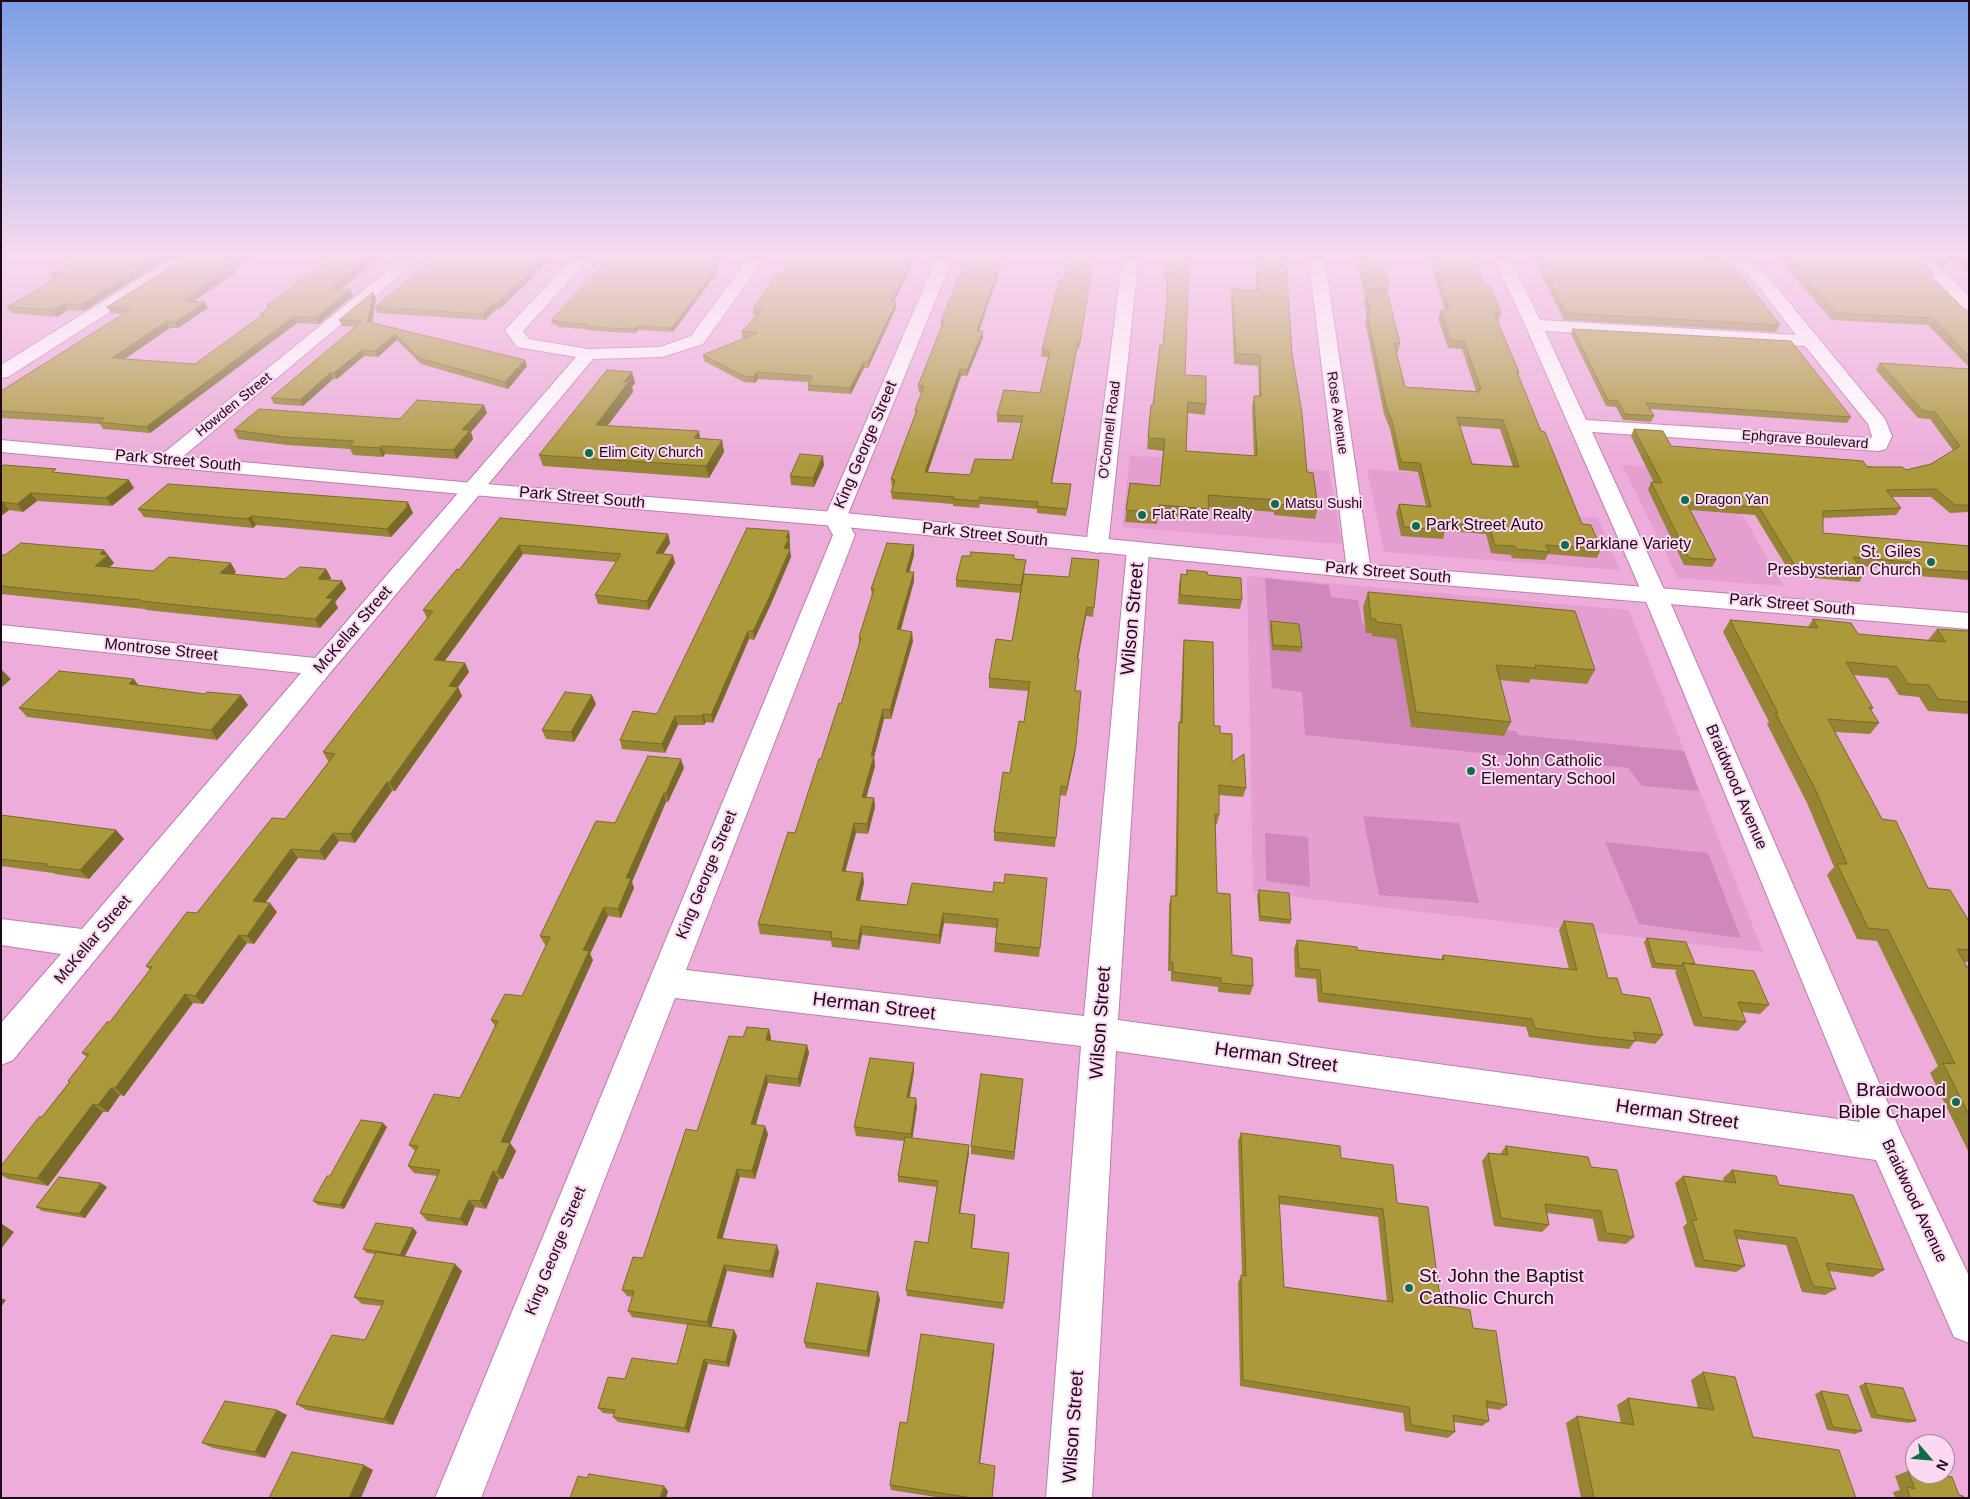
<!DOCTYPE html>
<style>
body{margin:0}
#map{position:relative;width:1970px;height:1499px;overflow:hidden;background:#edacda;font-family:Helvetica,sans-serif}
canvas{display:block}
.frame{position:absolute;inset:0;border:2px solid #1f0819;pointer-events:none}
.north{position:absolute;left:1905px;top:1434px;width:50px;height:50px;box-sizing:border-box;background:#fbd9f0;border:1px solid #a3859a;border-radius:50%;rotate:117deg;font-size:14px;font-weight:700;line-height:20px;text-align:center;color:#1f0819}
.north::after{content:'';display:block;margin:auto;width:18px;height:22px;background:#0b6e44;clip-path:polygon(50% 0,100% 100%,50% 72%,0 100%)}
</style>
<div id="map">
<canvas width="1970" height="1499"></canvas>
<div class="frame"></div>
<div class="north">N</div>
</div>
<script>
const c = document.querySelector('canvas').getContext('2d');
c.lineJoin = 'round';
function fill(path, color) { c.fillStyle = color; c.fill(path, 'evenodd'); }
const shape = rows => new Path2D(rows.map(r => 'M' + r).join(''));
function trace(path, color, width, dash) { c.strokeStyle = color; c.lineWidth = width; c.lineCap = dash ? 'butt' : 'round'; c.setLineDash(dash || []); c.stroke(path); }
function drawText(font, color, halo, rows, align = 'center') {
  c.font = font + ' Helvetica,sans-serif'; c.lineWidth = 4; c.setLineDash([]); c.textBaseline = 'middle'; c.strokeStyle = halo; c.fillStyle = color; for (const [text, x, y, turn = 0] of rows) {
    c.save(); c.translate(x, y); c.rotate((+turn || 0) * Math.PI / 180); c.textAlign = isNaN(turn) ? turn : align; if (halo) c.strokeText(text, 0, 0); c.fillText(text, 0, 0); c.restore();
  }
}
fill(shape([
 [1130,455,1329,471,1342,544,1122,527],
 [1622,465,1705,472,1733,498,1783,586,1678,578],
 [1367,469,1481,478,1489,509,1598,518,1620,570,1384,552],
 [1247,576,1629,610,1763,952,1253,892]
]), '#e49ecf');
fill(shape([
 [1265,578,1329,585,1331,597,1358,600,1362,623,1365,624,1372,636,1396,639,1411,727,1516,731,1518,735,1684,751,1699,791,1642,786,1628,768,1305,735,1302,692,1272,688],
 [1363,816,1459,823,1479,903,1379,895],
 [1265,833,1308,837,1310,887,1266,881],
 [1605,842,1708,853,1741,938,1639,924]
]), '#d088bc');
const street = shape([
 [177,255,196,255,194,258,8,377,1,378,1,365,177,255],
 [407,255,424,255,174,464,167,466,160,464,157,460,160,456,407,255],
 [576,255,593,255,523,331,529,339,588,349,660,347,691,336,751,255,767,255,703,344,662,357,593,359,330,673,13,1060,1,1065,1,1023,61,954,1,945,1,919,82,929,301,673,1,641,1,625,315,658,576,357,517,347,505,330,576,255],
 [938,255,954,255,846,519,855,535,686,970,1084,1016,1127,549,1130,544,1138,542,1146,544,1149,549,1118,1020,1860,1122,1650,611,1525,325,1492,255,1508,255,1540,320,1796,335,1748,273,1712,262,1674,260,1668,258,1666,255,1723,255,1735,258,1760,267,1885,419,1892,436,1886,449,1879,451,1592,432,1674,611,1900,1131,1969,1276,1969,1343,1954,1337,1876,1160,1116,1051,1092,1498,1046,1498,1081,1046,675,998,481,1498,435,1498,833,535,824,519,938,255],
 [1545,331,1805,346,1868,424,1872,436,1871,438,1586,420,1545,331],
 [1123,255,1139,255,1108,546,1105,551,1097,553,1089,551,1086,546,1123,255],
 [1308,255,1324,255,1371,571,1367,576,1359,578,1351,576,1347,571,1308,255],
 [1907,255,1924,255,1969,295,1969,309,1963,308,1907,255]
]);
const secondary = shape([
 [1,440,473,483,835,512,1359,564,1969,613,1969,629,1359,578,835,526,473,495,1,452,1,440]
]);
trace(street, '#bd7fab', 2);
trace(secondary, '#bd7fab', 2);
fill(street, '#fff');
fill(secondary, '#fff');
fill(shape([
 [84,255,84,311,68,310,57,317,11,313,7,307,53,281,49,275],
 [331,255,384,255,339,290,350,290,353,296,319,324,297,323,150,433,103,429,100,424,1,418,1,391,123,314,111,313,107,307,233,269,235,273,193,301,208,308,178,328,170,328,124,359,195,364,261,316,260,314,268,308,267,305,332,257],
 [439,255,548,255,550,260,500,309,497,309,485,320,377,313,375,307],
 [724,255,715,266,719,270,673,332,638,330,635,333,611,332,586,330,585,329,558,327,557,325,552,324,551,320,614,260],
 [1005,255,979,331,983,338,967,376,961,376,928,472,970,475,1012,460,1021,423,997,422,997,415,1040,393,1049,357,1041,357,1042,350,1063,281,1091,255,1089,268,1092,268,1091,274,1079,349,1077,349,1052,483,1070,492,1066,516,1037,513,1037,509,980,504,979,508,953,506,953,504,892,499,891,492,893,487,892,487,891,479,915,414,915,410,922,393,919,392,918,386,941,327,941,321],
 [1166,255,1185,375,1206,404,1205,415,1188,413,1186,451,1254,456,1252,407,1254,396,1259,396,1258,366,1234,364,1231,299,1232,289,1256,291,1256,257,1252,257,1252,255,1284,255,1292,354,1307,472,1318,507,1315,519,1274,515,1274,512,1209,507,1207,520,1158,516,1157,524,1125,522,1130,483,1160,486,1163,451,1147,449,1151,405,1153,405,1163,345,1166,311,1167,281,1163,280],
 [1356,255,1380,255,1389,289,1387,295,1400,344,1398,352,1396,351,1405,387,1476,391,1462,349,1448,348,1438,318,1441,310,1445,310,1428,255,1472,255,1485,285,1501,313,1498,321,1497,321,1519,372,1518,376,1541,431,1582,524,1601,549,1597,558,1548,554,1545,560,1512,558,1511,555,1491,553,1486,534,1445,531,1443,539,1401,536,1396,513,1399,504,1426,506,1418,472,1399,470,1390,429,1384,414,1365,321,1367,315,1364,302,1366,295,1364,295],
 [1459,426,1500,429,1513,467,1472,464],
 [1531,255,1674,255,1780,325,1776,332,1564,320],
 [1775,255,1915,255,1932,277,1969,314,1969,367,1928,325,1832,320],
 [1926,255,1969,255,1969,274,1951,258,1941,268],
 [376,298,372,323,527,366,508,389,421,364,397,340,378,357,364,356,337,379,333,379,303,406,274,404,271,398,356,327,342,326,339,320],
 [894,302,896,308,868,368,864,368,851,394,808,391,808,385,809,382,758,379,755,383,744,382,704,361,703,355,745,338,742,337,742,331,757,315,753,315,753,309],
 [1573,329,1851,417,1847,423,1650,409,1654,416,1651,422,1623,420,1616,407,1606,406,1571,334],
 [1880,363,1969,369,1969,512,1950,513,1931,497,1892,497,1901,508,1896,515,1823,518,1823,533,1969,546,1969,580,1918,576,1914,571,1859,566,1864,574,1859,582,1792,576,1755,515,1690,510,1716,560,1712,567,1684,565,1648,490,1651,482,1654,483,1631,436,1634,429,1671,446,1906,470,1931,464,1953,450,1930,419,1918,418,1876,370],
 [632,372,635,383,632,387,633,392,607,426,700,438,722,440,724,452,709,478,543,466,539,455],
 [487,413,471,432,473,439,457,459,385,454,383,457,353,455,350,449,288,445,238,439,234,430],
 [824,465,814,487,791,485,790,476],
 [1,467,58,473,134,488,112,506,37,501,23,512,9,510,1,516],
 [138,509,413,513,391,537,256,525,253,528,144,517],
 [500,518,668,534,670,543,663,554,675,563,649,610,598,604,595,595,616,562,523,554,444,661,465,663,469,672,458,687,462,696,395,791,392,791,355,843,339,841,325,860,298,858,265,903,277,912,254,944,247,943,203,1004,193,1003,124,1096,120,1095,108,1112,103,1112,48,1186,8,1179,1,1175,1,1166,42,1117,69,1082,68,1081,87,1057,82,1053,110,1022,150,970,146,966,285,819,329,761,328,761,323,752,427,618,423,610,459,570],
 [789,531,790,539,789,541,790,547,789,549,791,557,770,606,754,640,749,639,713,723,706,722,704,725,678,725,665,753,622,749,620,740,657,714],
 [914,545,914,555,909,572,914,572,914,581,901,630,913,641,891,719,884,719,874,757,875,766,866,797,874,798,875,807,868,834,856,833,845,871,864,883,860,900,907,905,993,892,1004,883,1047,878,1039,957,994,952,995,943,997,928,944,923,940,944,862,935,859,950,832,947,831,941,760,934,758,924,795,833,841,704,859,644,859,637,872,596,871,589],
 [104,550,114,563,110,567,153,571,236,572,233,575,285,579,326,569,331,578,329,580,342,581,346,589,335,602,338,608,320,628,146,610,145,609,1,594,1,555],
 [1014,555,1014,559,1026,560,1024,574,1069,577,1099,560,1093,617,1086,616,1078,659,1075,691,1075,754,1066,796,1060,795,1055,847,994,841,994,832,1024,722,1028,691,989,688,989,678,1012,641,1020,593,956,587,956,580,970,556],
 [1187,570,1208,575,1242,600,1240,609,1178,604,1179,584,1181,574,1186,575],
 [1368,592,1595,670,1587,684,1531,679,1529,683,1500,680,1511,722,1504,736,1411,727,1396,639,1372,636,1371,633,1366,633,1363,607],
 [1813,619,1858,634,1928,640,1937,629,1969,631,1969,714,1928,711,1919,697,1899,695,1888,678,1853,675,1873,708,1871,710,1879,723,1870,734,1835,732,1882,819,1928,888,1969,921,1969,962,1964,962,1969,970,1969,1153,1930,1073,1938,1066,1877,941,1857,939,1827,875,1834,867,1807,803,1767,724,1769,722,1723,632,1730,620,1808,627],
 [1271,621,1302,647,1301,652,1272,650,1270,626],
 [1184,640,1214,726,1220,733,1232,762,1246,788,1243,797,1219,795,1219,815,1217,824,1215,824,1217,893,1232,955,1253,986,1250,995,1218,992,1218,987,1171,981,1171,971,1168,971,1169,905,1171,896,1175,896,1178,732,1179,722,1180,723,1183,649],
 [139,686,205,694,241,695,248,705,217,740,27,717,19,708],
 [596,704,574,742,546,739,542,730],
 [684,768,668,802,666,802,632,882,634,888,621,918,608,916,590,954,593,960,510,1143,516,1151,503,1179,499,1179,486,1209,475,1207,467,1226,427,1221,420,1213,437,1176,414,1173,408,1166,415,1151,409,1145,460,1098,495,1026,491,1020,522,996,547,945,545,945,540,936,615,823],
 [1,815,116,830,124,839,89,879,55,874,53,873,1,866],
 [1259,890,1291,920,1290,924,1259,921,1257,895],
 [1564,921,1608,978,1622,994,1663,1035,1655,1044,1635,1041,1629,1049,1591,1045,1529,1037,1526,1027,1318,1002,1316,979,1295,977,1294,949,1297,940,1357,950,1441,959,1443,955,1569,969,1559,930],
 [1647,938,1695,964,1769,1005,1760,1014,1742,1012,1746,1022,1738,1031,1694,1026,1675,972,1677,970,1652,968,1644,942],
 [769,1029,771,1038,771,1041,807,1045,809,1053,800,1087,768,1083,756,1125,768,1134,755,1179,740,1177,722,1238,779,1252,773,1278,727,1271,711,1327,734,1330,737,1336,729,1367,708,1364,689,1433,618,1422,613,1417,614,1414,603,1413,598,1408,625,1379,677,1364,688,1325,632,1317,628,1311,633,1297,627,1296,622,1290,643,1258,697,1131,743,1037],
 [914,1071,910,1097,917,1106,912,1138,969,1152,960,1214,975,1215,975,1221,972,1248,1009,1259,1003,1309,907,1296,906,1290,928,1243,937,1187,898,1182,898,1176,904,1141,856,1136,854,1127],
 [1022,1088,1014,1160,971,1154,971,1146],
 [387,1127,344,1209,318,1205,313,1201,330,1176],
 [1241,1133,1341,1158,1397,1203,1441,1305,1473,1328,1507,1405,1500,1410,1487,1408,1489,1421,1482,1426,1454,1422,1455,1432,1448,1438,1405,1431,1403,1413,1240,1386,1238,1282,1242,1275,1238,1141],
 [1279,1204,1378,1217,1387,1301,1284,1287],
 [1506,1146,1591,1167,1634,1237,1626,1244,1598,1241,1593,1219,1547,1213,1549,1225,1542,1232,1494,1226,1482,1161,1488,1153,1500,1154],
 [1732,1170,1779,1185,1884,1270,1873,1277,1829,1271,1836,1289,1825,1295,1802,1292,1786,1245,1737,1239,1745,1266,1736,1272,1695,1267,1683,1227,1687,1223,1675,1183,1683,1176,1724,1181,1723,1178],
 [107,1187,85,1218,42,1211,36,1207],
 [417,1232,405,1256,462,1271,393,1425,306,1410,296,1404,365,1340,382,1306,362,1304,354,1297,375,1254,367,1253,363,1249],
 [880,1299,869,1357,806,1348,804,1342],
 [994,1344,994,1351,980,1464,995,1471,992,1498,942,1498,891,1490,890,1485,907,1423],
 [1703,1372,1753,1437,1856,1498,1581,1498,1566,1423,1577,1416,1621,1423,1617,1405,1628,1398,1698,1408,1691,1380],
 [1865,1383,1916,1421,1909,1423,1871,1418,1859,1386],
 [1821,1391,1862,1431,1855,1434,1827,1430,1815,1394],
 [277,1410,287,1415,265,1458,213,1448,202,1443],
 [1908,1471,1959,1495,1964,1498,1895,1498,1893,1492,1900,1490,1895,1476]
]), '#948433');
fill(shape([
 [161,255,174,255,84,311,80,305],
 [243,255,255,255,233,269,235,273,185,307,182,301,225,267],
 [374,255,384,255,332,296,329,289],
 [541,255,548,255,550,260,500,309,498,303],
 [720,255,724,255,713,270,712,266],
 [914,255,917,255,891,308,891,302],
 [1003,255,1005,255,977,337,977,331],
 [1952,255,1953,255,1951,258,1941,268,1945,262],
 [718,266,719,270,673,332,672,328],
 [350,290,353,296,319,324,316,318],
 [373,292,376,298,371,328,368,322],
 [205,302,208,308,178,328,175,322],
 [495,302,497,309,485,320,483,314],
 [896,302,896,308,868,368,868,362],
 [64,304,68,310,57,317,53,310],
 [294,316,297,323,150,433,146,427],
 [167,321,170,328,116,365,112,358],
 [637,326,638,330,635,333,634,329],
 [983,331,983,338,967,376,967,370],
 [395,334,397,340,378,357,375,351],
 [1078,342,1077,349,1050,490,1051,483],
 [362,350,364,356,337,379,334,373],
 [525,360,527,366,508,389,505,382],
 [864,362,864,368,851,394,850,388],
 [960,369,961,376,925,479,925,472],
 [632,372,635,383,632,387,633,392,599,437,596,425,623,383],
 [757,372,758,379,755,383,754,377],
 [330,373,333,379,303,406,300,400],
 [484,405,487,413,471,432,473,439,457,459,453,450,462,430],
 [699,431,701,443,694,438],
 [722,440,724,452,709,478,706,466],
 [381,446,385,454,383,457,379,448],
 [823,456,824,465,814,487,813,478],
 [129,480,134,488,112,506,106,498],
 [31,493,37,501,23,512,17,504],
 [3,502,9,510,1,516,1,504],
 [408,502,413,513,391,537,387,529],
 [251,516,256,525,253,528,248,519],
 [789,531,790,547,786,556,784,548,786,538],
 [668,534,670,543,658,562,656,553],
 [519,545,523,554,439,669,434,660],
 [914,545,914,555,907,581,906,572],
 [790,549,791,557,770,606,754,640,753,631],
 [104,550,114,563,101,574,95,566,100,554],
 [673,555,675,563,649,610,647,601],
 [231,563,236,572,226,582,220,573],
 [326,569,331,578,322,587,318,579],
 [914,572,914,581,898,639,897,629],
 [342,581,346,589,335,602,338,608,320,628,315,619,326,598],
 [1087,607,1086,616,1076,668,1077,659],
 [748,631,749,639,713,723,711,715],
 [912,632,913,641,891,719,890,710],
 [465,663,469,672,458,687,462,696,395,791,389,783,449,686],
 [2,670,11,679,1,688,1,671],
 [134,679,141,689,129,684],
 [1081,691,1075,754,1066,796,1067,787],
 [241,695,248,705,217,740,211,730],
 [592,695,596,704,574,742,571,732],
 [883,709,884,719,874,757,875,766,864,806,862,797,871,756],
 [703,714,706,722,704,725,702,716],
 [675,716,678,725,665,753,662,744],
 [681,759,684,768,668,802,666,793],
 [387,782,392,791,355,843,350,834],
 [664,793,666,802,632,882,634,888,621,918,618,909,626,878],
 [874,798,875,807,868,834,867,824],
 [854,823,856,833,843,880,842,871],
 [116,830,124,839,89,879,80,870],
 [333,833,339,841,325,860,319,851],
 [291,849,298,858,260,910,253,901],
 [863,873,864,883,858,909,856,900],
 [270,903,277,912,254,944,247,936],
 [604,907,608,916,590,954,593,960,510,1143,516,1151,503,1179,497,1172,501,1142,583,950],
 [943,913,944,923,940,944,939,935],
 [861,926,862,935,859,950,858,941],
 [239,935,247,943,203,1004,195,996],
 [185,994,193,1003,124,1096,115,1088],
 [769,1029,771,1038,769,1049,766,1040],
 [807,1045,809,1053,800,1087,798,1079],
 [914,1063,914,1071,908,1105,907,1097],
 [766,1075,768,1083,753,1132,751,1124],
 [1023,1079,1014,1160,1014,1152],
 [111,1088,120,1095,108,1112,98,1105],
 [916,1098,917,1106,912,1142,911,1134],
 [93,1104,103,1112,48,1186,37,1178],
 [383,1123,387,1127,344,1209,340,1205],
 [765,1126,768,1134,755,1179,752,1171],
 [969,1145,969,1152,959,1219,959,1213],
 [737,1169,740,1177,721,1244,717,1238],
 [493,1171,499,1179,486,1209,480,1201],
 [101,1183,107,1187,85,1218,79,1214],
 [469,1200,475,1207,467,1226,460,1219],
 [975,1215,975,1221,971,1254,971,1248],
 [2,1224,14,1232,1,1249,1,1226],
 [413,1228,417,1232,404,1258,400,1255],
 [777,1245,779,1252,773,1278,770,1271],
 [455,1264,462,1271,393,1425,384,1419],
 [724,1265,727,1271,711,1329,707,1322],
 [878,1292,880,1299,869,1357,867,1351],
 [1,1298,6,1300,1,1307],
 [734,1330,737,1336,729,1367,726,1362],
 [994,1344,994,1351,979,1469,979,1463],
 [704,1359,708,1364,689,1433,685,1428],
 [277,1410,287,1415,265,1458,255,1452],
 [364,1465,373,1470,361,1498,349,1498],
 [664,1486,668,1491,666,1498,660,1498]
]), '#786b29');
const building = shape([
 [84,255,161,255,80,305,64,304,53,310,7,307,63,275,49,275,84,255],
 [190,255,243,255,225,267,232,267,182,301,205,302,175,322,167,321,112,358,195,364,264,314,260,314,271,306,267,305,335,255,374,255,329,289,350,290,316,318,294,316,146,427,99,422,104,418,1,411,1,391,131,309,107,307,190,255],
 [439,255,547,255,498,303,495,302,483,314,375,307,439,255],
 [618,255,720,255,712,266,718,266,672,328,637,326,634,329,610,328,585,326,586,324,557,322,558,321,551,320,608,260,614,260,618,255],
 [795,255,914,255,891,302,896,302,868,362,864,362,850,388,808,385,812,376,757,372,754,377,743,376,703,355,757,333,742,331,762,310,753,309,777,273,783,273,795,255],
 [968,255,1003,255,977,331,983,331,967,370,960,369,925,472,970,475,975,459,1012,460,1023,416,997,415,1004,390,1040,393,1050,351,1042,350,1059,280,1063,281,1070,255,1090,255,1088,267,1092,268,1080,342,1078,342,1051,483,1071,484,1067,509,1037,506,1038,502,980,497,979,501,953,499,954,497,891,492,895,480,891,479,917,410,915,410,924,386,918,386,944,321,941,321,968,255],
 [1166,255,1189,255,1185,375,1206,376,1206,404,1188,402,1186,451,1257,456,1254,396,1261,396,1260,355,1236,354,1232,289,1259,291,1257,255,1284,255,1287,274,1292,354,1302,413,1307,472,1313,473,1318,507,1276,504,1276,500,1208,495,1209,509,1159,505,1159,513,1126,510,1130,483,1160,486,1165,439,1148,438,1151,405,1153,405,1160,345,1163,345,1167,301,1168,271,1165,270,1166,255],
 [1360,255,1381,255,1389,289,1366,288,1360,255],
 [1432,255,1472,255,1485,285,1489,285,1501,313,1494,313,1519,372,1517,372,1541,431,1545,432,1582,524,1591,525,1601,549,1546,545,1549,552,1516,549,1515,546,1495,545,1489,526,1444,523,1446,530,1404,527,1399,504,1431,507,1420,463,1401,462,1392,421,1386,406,1367,313,1370,313,1366,294,1388,295,1400,344,1394,343,1405,387,1479,392,1479,389,1481,389,1464,341,1450,340,1441,310,1449,310,1432,255],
 [1457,417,1503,420,1519,467,1472,464,1457,417],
 [1536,255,1674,255,1715,258,1730,262,1780,325,1566,313,1536,255],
 [1784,255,1915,255,1934,273,1931,276,1969,314,1969,356,1932,318,1836,313,1784,255],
 [1937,255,1952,255,1945,262,1937,255],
 [1959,255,1969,255,1969,264,1959,255],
 [373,292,368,322,365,321,525,360,505,382,419,358,395,334,375,351,362,350,334,373,330,373,300,400,271,398,362,321,339,320,373,292],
 [1573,329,1791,341,1851,417,1646,403,1654,416,1625,414,1618,401,1608,400,1573,329],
 [1880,363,1969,369,1969,505,1955,505,1936,489,1886,490,1901,508,1823,511,1823,533,1969,546,1969,572,1923,569,1919,563,1853,557,1864,574,1797,569,1759,507,1686,502,1716,560,1689,558,1651,482,1662,483,1634,429,1663,431,1671,446,1863,461,1867,467,1902,467,1906,470,1931,464,1960,446,1935,412,1923,411,1880,363],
 [607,370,632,372,623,383,630,380,596,425,699,431,694,438,722,440,706,466,539,455,607,370],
 [417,400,484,405,462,430,470,430,453,450,381,446,379,448,349,446,354,441,283,437,234,430,259,409,400,419,417,400],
 [800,454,823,456,813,478,790,476,800,454],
 [4,465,56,469,52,472,129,480,106,498,31,493,17,504,3,502,1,504,1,467,4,465],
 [168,484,408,502,406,505,409,505,387,529,251,516,248,519,138,509,168,484],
 [500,518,668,534,656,553,673,555,647,601,595,595,621,554,519,545,434,660,465,663,449,686,458,687,389,783,387,782,350,834,333,833,319,851,291,849,253,901,270,903,247,936,239,935,195,996,185,994,115,1088,111,1088,98,1105,93,1104,37,1178,1,1173,1,1166,39,1117,42,1117,70,1082,68,1081,89,1054,82,1053,107,1022,110,1022,152,967,146,966,187,912,197,913,272,818,285,819,335,754,323,752,433,611,423,610,457,569,459,570,500,518],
 [747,528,789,531,786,538,789,538,784,548,790,549,769,598,753,631,748,631,711,715,703,714,702,716,675,716,662,744,620,740,633,711,657,714,747,528],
 [21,543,104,550,100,554,108,555,95,566,153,571,169,557,231,563,220,573,285,579,300,567,326,569,318,579,342,581,326,598,333,599,315,619,140,601,141,600,1,586,1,555,5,555,21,543],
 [887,543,914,545,906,572,914,572,897,629,912,632,890,710,883,709,871,756,874,756,862,797,874,798,867,824,854,823,842,871,863,873,856,900,907,905,912,883,993,892,994,882,1004,883,1005,874,1047,878,1040,948,995,943,998,919,943,913,939,935,861,926,858,941,831,938,832,932,758,924,788,832,795,833,819,759,821,759,839,703,841,704,861,638,859,637,874,589,871,589,887,543],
 [971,552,1014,555,1014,559,1026,560,1021,585,956,580,962,556,970,556,971,552],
 [1072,558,1099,560,1094,608,1087,607,1077,659,1079,659,1075,691,1081,691,1076,745,1067,787,1061,786,1056,838,994,832,1003,772,1010,773,1019,721,1024,722,1030,682,989,678,996,639,1012,641,1024,574,1069,577,1072,558],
 [1187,570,1207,572,1208,575,1241,578,1242,600,1180,595,1181,574,1187,575,1187,570],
 [1368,592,1575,611,1595,670,1535,665,1536,668,1496,665,1511,722,1416,712,1401,625,1376,622,1376,619,1371,619,1368,592],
 [1813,619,1851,623,1858,634,1946,642,1937,629,1969,631,1969,702,1938,699,1929,685,1908,684,1897,667,1846,662,1873,708,1869,707,1879,723,1828,719,1882,819,1896,821,1928,888,1950,890,1969,921,1969,950,1957,949,1969,970,1969,1115,1943,1063,1955,1064,1888,930,1868,928,1837,864,1847,864,1816,791,1775,712,1778,713,1730,620,1818,628,1813,619],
 [1271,621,1299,624,1302,647,1273,645,1271,621],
 [1184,640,1213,642,1214,726,1220,726,1220,733,1232,734,1232,762,1244,754,1246,788,1219,785,1219,815,1215,814,1217,893,1230,894,1232,955,1252,958,1253,986,1221,983,1221,978,1173,972,1173,962,1170,962,1171,896,1177,896,1179,722,1182,723,1184,640],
 [59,671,134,679,129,684,205,694,207,692,241,695,211,730,19,708,59,671],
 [565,692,592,695,571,732,542,730,565,692],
 [648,756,681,759,666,793,664,793,626,878,631,878,618,909,604,907,583,950,589,951,501,1142,510,1143,497,1172,493,1171,480,1201,469,1200,460,1219,420,1213,440,1170,408,1166,418,1146,409,1145,434,1094,460,1098,498,1021,491,1020,505,994,522,996,550,937,540,936,596,821,615,823,648,756],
 [1,815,116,830,80,870,46,866,47,864,1,859,1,815],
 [1259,890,1289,893,1291,920,1260,916,1259,890],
 [1564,921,1593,924,1608,978,1617,978,1622,994,1650,998,1663,1035,1633,1032,1636,1041,1597,1037,1535,1028,1532,1019,1322,993,1320,970,1299,968,1297,940,1357,947,1357,950,1444,960,1443,955,1577,970,1564,921],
 [1647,938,1686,942,1695,964,1683,963,1681,966,1655,963,1647,938],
 [1683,963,1754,971,1769,1005,1738,1002,1746,1022,1702,1017,1683,963],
 [747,1027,769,1029,766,1040,807,1045,798,1079,766,1075,751,1124,765,1126,752,1171,737,1169,717,1238,777,1245,770,1271,724,1265,707,1322,628,1311,634,1291,622,1290,633,1257,643,1258,686,1129,697,1131,729,1036,743,1037,747,1027],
 [870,1058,914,1063,907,1097,916,1098,911,1134,854,1127,870,1058],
 [981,1074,1023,1079,1014,1152,971,1146,981,1074],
 [361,1120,383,1123,340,1205,313,1201,327,1176,330,1176,361,1120],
 [1241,1133,1340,1146,1341,1158,1393,1165,1397,1203,1428,1207,1441,1305,1470,1310,1473,1328,1496,1331,1507,1405,1486,1401,1489,1421,1453,1415,1455,1432,1411,1425,1409,1407,1243,1380,1241,1275,1246,1276,1241,1133],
 [1279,1196,1383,1209,1393,1302,1284,1287,1279,1196],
 [905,1137,969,1145,959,1213,975,1215,971,1248,1009,1253,1004,1303,906,1290,915,1241,928,1243,938,1181,898,1176,905,1137],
 [1506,1146,1588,1157,1591,1167,1617,1170,1634,1237,1606,1233,1601,1211,1545,1204,1549,1225,1501,1218,1488,1153,1508,1155,1506,1146],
 [1732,1170,1776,1176,1779,1185,1853,1195,1884,1270,1826,1263,1836,1289,1813,1286,1796,1238,1734,1230,1745,1266,1704,1260,1692,1220,1697,1220,1683,1176,1736,1183,1732,1170],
 [59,1177,101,1183,79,1214,36,1207,59,1177],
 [376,1223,413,1228,400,1255,363,1249,376,1223],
 [376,1252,455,1264,384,1419,296,1404,332,1335,365,1340,384,1301,354,1297,376,1252],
 [817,1283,878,1292,867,1351,804,1342,817,1283],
 [688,1324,734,1330,726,1362,704,1359,685,1428,613,1417,615,1410,598,1408,608,1377,625,1379,632,1358,677,1364,688,1324],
 [921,1334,994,1344,979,1463,995,1466,992,1498,972,1498,890,1485,900,1422,907,1423,921,1334],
 [1703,1372,1735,1377,1753,1437,1839,1450,1856,1498,1594,1498,1577,1416,1634,1425,1628,1398,1714,1410,1703,1372],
 [1865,1383,1903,1388,1916,1421,1877,1415,1865,1383],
 [1821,1391,1848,1395,1862,1431,1833,1427,1821,1391],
 [225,1401,277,1410,255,1452,202,1443,225,1401],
 [292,1452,364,1465,349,1498,269,1498,292,1452],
 [1908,1471,1915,1472,1915,1474,1931,1474,1952,1477,1959,1495,1963,1496,1964,1498,1910,1498,1907,1487,1915,1489,1908,1471],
 [589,1474,664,1486,660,1498,570,1498,578,1476,587,1478,589,1474]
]);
fill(building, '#ac993b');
trace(building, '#786b29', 1);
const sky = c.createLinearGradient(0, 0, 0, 465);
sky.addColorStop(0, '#7b9fe5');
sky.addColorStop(0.55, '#f7daee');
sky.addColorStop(1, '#f7daee00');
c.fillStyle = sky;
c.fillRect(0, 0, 1970, 465);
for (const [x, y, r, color] of [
 [589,453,5,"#0b6e44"],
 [1685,500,5,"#0b6e44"],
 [1275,504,5,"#0b6e44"],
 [1142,515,5,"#0b6e44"],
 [1416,526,5,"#0b6e44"],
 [1565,545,5,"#0b6e44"],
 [1931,562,5,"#0b6e44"],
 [1471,771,5,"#0b6e44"],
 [1956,1102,5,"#0b6e44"],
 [1409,1288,5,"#0b6e44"]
]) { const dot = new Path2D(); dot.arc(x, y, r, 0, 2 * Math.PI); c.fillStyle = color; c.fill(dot); trace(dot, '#fbd9f0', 2); }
drawText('14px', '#1f0819', '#fbd9f0', [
 ["Howden Street",234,405,-39],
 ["Rose Avenue",1337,413,82],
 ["O'Connell Road",1110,430,-83],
 ["Ephgrave Boulevard",1805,440,4]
]);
drawText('14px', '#1f0819', '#fbd9f0', [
 ["Elim City Church",599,453],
 ["Dragon Yan",1695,500],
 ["Matsu Sushi",1285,504],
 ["Flat Rate Realty",1152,515]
], 'left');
drawText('16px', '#1f0819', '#fbd9f0', [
 ["King George Street",866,445,-67],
 ["Park Street South",178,461,5],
 ["Park Street South",582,498,5],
 ["Park Street South",985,535,6],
 ["Park Street South",1388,573,5],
 ["Park Street South",1792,605,5],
 ["McKellar Street",353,630,-49],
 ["Montrose Street",161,650,6],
 ["Braidwood Avenue",1736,787,67],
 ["King George Street",707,875,-68],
 ["McKellar Street",93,940,-50],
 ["Braidwood Avenue",1914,1201,65],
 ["King George Street",556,1251,-68]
]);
drawText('16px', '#1f0819', '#fbd9f0', [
 ["Park Street Auto",1426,526],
 ["Parklane Variety",1575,545],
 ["St. Giles",1921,553,"right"],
 ["Presbysterian Church",1921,571,"right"],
 ["St. John Catholic",1481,762],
 ["Elementary School",1481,780]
], 'left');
drawText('19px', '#1f0819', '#fbd9f0', [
 ["Wilson Street",1133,619,-85],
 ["Herman Street",874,1007,7],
 ["Wilson Street",1101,1023,-86],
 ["Herman Street",1276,1058,8],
 ["Herman Street",1677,1115,8],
 ["Wilson Street",1074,1427,-86]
]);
drawText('19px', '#1f0819', '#fbd9f0', [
 ["Braidwood",1946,1091],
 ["Bible Chapel",1946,1113],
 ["St. John the Baptist",1419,1277,"left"],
 ["Catholic Church",1419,1299,"left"]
], 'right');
</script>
